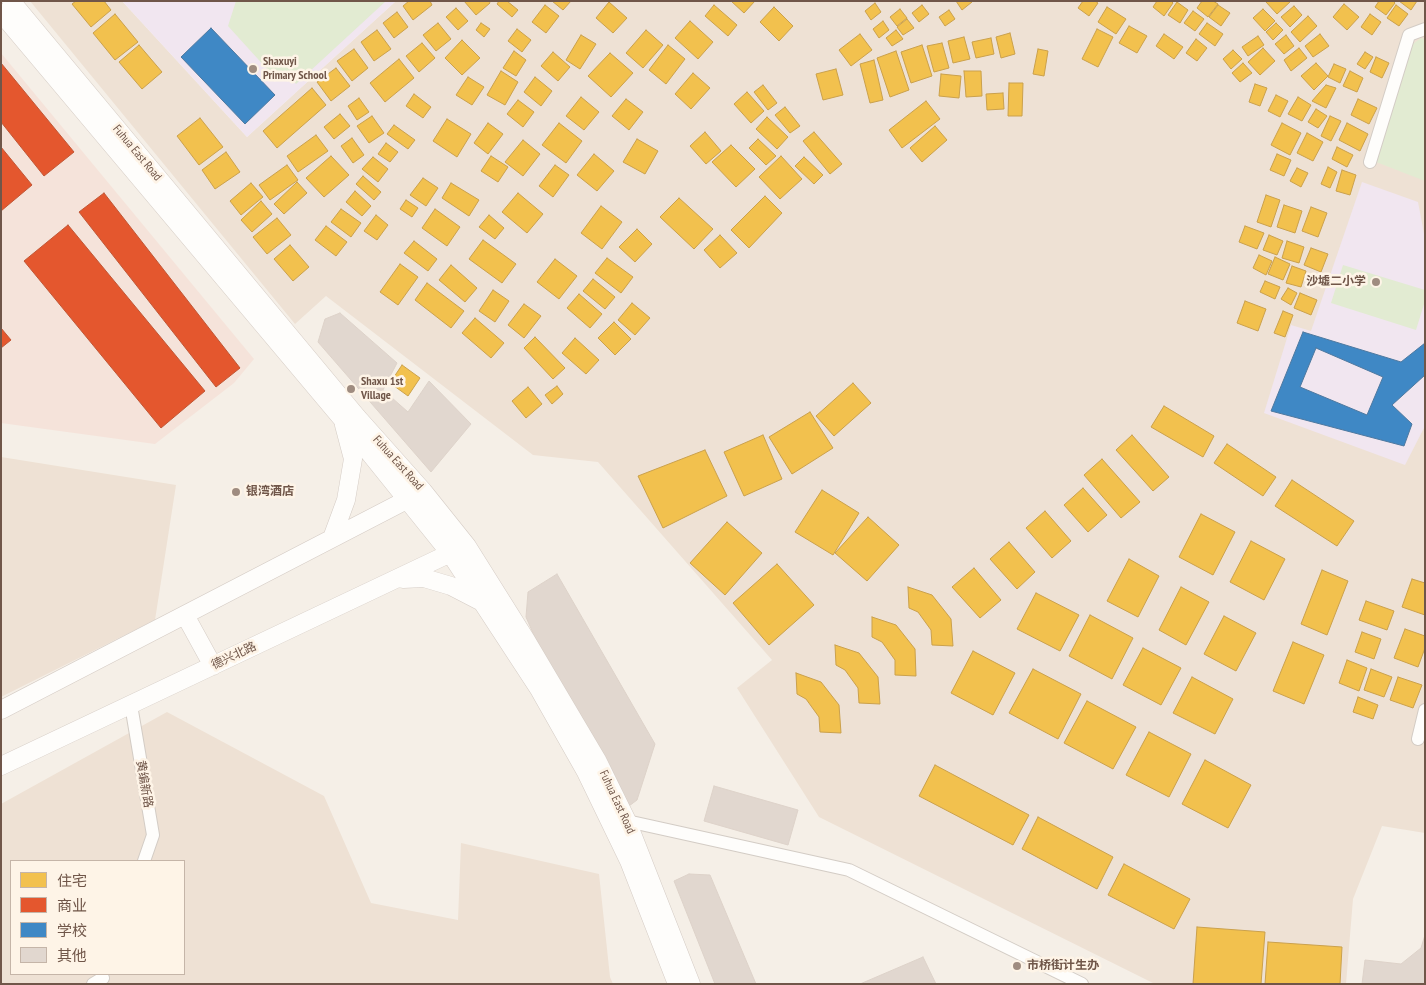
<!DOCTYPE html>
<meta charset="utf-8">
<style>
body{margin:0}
#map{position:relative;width:1426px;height:985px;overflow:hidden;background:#f5efe7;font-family:"PT Sans Narrow","Noto Sans SC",sans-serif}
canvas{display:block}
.frame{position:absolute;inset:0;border:2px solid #705649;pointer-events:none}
.legend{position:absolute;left:10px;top:860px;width:175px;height:115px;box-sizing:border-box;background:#fef4e7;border:1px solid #c5b5a8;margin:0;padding:6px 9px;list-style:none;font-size:15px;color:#705649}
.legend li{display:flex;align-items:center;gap:10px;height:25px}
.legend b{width:25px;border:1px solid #c5b5a8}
</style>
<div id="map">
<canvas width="1426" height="985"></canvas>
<div class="frame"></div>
<ul class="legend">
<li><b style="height:14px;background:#f2c14e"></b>住宅</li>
<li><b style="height:14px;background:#e4572e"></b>商业</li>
<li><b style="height:14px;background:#3f88c5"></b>学校</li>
<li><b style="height:14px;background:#e1d7cf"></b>其他</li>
</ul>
</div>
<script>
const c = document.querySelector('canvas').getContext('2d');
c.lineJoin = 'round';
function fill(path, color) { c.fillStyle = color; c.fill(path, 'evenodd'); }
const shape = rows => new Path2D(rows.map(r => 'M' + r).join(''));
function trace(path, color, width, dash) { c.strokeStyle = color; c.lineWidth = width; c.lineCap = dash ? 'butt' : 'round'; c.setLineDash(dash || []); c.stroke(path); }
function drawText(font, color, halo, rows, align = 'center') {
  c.font = font + ' "PT Sans Narrow","Noto Sans SC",sans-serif'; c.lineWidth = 5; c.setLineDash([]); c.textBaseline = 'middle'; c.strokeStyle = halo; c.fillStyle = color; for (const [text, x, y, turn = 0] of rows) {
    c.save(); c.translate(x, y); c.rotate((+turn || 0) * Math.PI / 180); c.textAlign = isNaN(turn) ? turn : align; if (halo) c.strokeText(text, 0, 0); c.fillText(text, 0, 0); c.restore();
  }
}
fill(shape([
 [30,1,122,1,247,137,396,1,1425,1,1425,833,1382,826,1353,899,1346,984,1155,984,819,817,737,688,772,660,598,462,533,455,326,296,295,324],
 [1,457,176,485,155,620,1,697],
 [167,712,324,796,371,903,458,920,461,843,599,874,610,977,613,984,1,984,1,804],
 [11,861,184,861,184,974,11,974]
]), '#eee1d4');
fill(shape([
 [1,53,254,359,234,383,155,444,1,423]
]), '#f5e3da');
fill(shape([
 [122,1,396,1,247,137],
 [1362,182,1418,202,1425,239,1425,426,1405,465,1264,413,1291,325,1311,331]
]), '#f1e6f0');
fill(shape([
 [236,1,386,1,296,84,286,73,277,80,228,26],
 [1421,38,1425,39,1425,181,1376,162,1413,44],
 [1343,265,1425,290,1425,301,1416,330,1331,303]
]), '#e2ebd2');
const homes = shape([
 [76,1,104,1,111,10,91,27,72,4,76,1],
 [409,1,430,1,432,5,413,20,403,6,409,1],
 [464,1,489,1,490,3,476,15,464,1],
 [499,1,507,1,518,10,512,17,497,4,499,1],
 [552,1,571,1,563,10,552,1],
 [731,1,755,1,744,13,731,1],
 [956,1,972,1,972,2,962,10,956,1],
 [1083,1,1095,1,1098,3,1089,16,1078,8,1083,1],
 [1157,1,1171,1,1173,3,1164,16,1153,7,1157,1],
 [1202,1,1213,1,1218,4,1208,17,1197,8,1202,1],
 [1267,1,1291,1,1277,14,1266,2,1267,1],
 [1379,1,1393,1,1395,3,1386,15,1375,7,1379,1],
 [1399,1,1417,1,1411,10,1399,1],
 [609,2,627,18,613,33,596,18,609,2],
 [1177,2,1188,10,1180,23,1168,15,1177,2],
 [875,3,881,12,871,20,865,11,875,3],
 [1344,4,1359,17,1347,30,1333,17,1344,4],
 [545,5,559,16,546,33,532,22,545,5],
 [714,5,737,25,728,36,705,16,714,5],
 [922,5,929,14,919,22,912,13,922,5],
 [1218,5,1230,13,1221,26,1209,17,1218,5],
 [1396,5,1408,14,1399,26,1387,18,1396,5],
 [1294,6,1302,15,1290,27,1281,17,1294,6],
 [774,7,793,26,779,41,760,22,774,7],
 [1107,7,1126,19,1116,34,1098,22,1107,7],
 [456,8,468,21,458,30,446,17,456,8],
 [900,9,907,18,897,26,890,17,900,9],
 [1263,9,1275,21,1265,31,1253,18,1263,9],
 [949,10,955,19,945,26,939,17,949,10],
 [1193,11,1204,19,1195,31,1184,23,1193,11],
 [397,12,408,27,394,38,383,23,397,12],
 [115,14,138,42,115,60,93,33,115,14],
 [1370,14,1381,22,1372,35,1361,27,1370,14],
 [1308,16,1317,26,1300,42,1291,32,1308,16],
 [907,19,914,28,903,35,897,27,907,19],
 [690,21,713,42,698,59,675,38,690,21],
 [883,21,889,30,879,38,873,29,883,21],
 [438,23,451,39,436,51,423,35,438,23],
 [481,23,490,29,484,37,476,30,481,23],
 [1207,23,1223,34,1215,46,1199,34,1207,23],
 [1276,23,1283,30,1273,40,1266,32,1276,23],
 [1129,26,1147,36,1137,53,1119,43,1129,26],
 [517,29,531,40,522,52,508,41,517,29],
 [1097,29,1113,37,1098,67,1082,59,1097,29],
 [377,30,391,49,374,61,361,42,377,30],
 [646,30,663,45,643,68,626,53,646,30],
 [896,30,903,39,892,46,886,38,896,30],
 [1010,33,1015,54,1001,58,996,37,1010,33],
 [860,34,872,50,851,66,839,50,860,34],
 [1164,34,1183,47,1174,59,1156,46,1164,34],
 [1320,34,1329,46,1313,57,1305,46,1320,34],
 [581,35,596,44,580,69,566,60,581,35],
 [1286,35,1294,46,1284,54,1275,44,1286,35],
 [1258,36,1264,45,1248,56,1242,47,1258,36],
 [964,37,970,59,953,63,948,41,964,37],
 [991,38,994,54,976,58,972,42,991,38],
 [1196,39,1207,48,1197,61,1186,53,1196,39],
 [462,40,480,58,462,75,445,58,462,40],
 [422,43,435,58,419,72,406,56,422,43],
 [942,43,949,68,934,72,927,46,942,43],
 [139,45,162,72,142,89,119,62,139,45],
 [668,45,685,59,666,84,649,70,668,45],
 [922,45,932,76,911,83,901,52,922,45],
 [1263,48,1275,61,1260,75,1248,62,1263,48],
 [1299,48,1307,58,1291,71,1284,60,1299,48],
 [354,49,368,68,352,81,337,61,354,49],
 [1038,49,1048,51,1044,76,1033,74,1038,49],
 [1233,50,1242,59,1231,69,1223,59,1233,50],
 [514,51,526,60,516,76,503,68,514,51],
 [896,51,909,90,890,97,877,58,896,51],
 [553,52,570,67,558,81,541,66,553,52],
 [1365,52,1373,57,1365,69,1357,64,1365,52],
 [610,53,633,73,611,97,588,76,610,53],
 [1376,57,1389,63,1382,78,1370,72,1376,57],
 [399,59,414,78,385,102,370,83,399,59],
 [874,60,883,100,870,103,860,64,874,60],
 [1243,63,1252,73,1240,82,1232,73,1243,63],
 [1316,63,1328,76,1314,90,1301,76,1316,63],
 [1334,64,1346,69,1340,83,1328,77,1334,64],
 [336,68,350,86,331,101,317,82,336,68],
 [836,69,843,95,823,100,816,74,836,69],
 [501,71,518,82,505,105,487,95,501,71],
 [964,71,981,71,982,96,966,97,964,71],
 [1350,71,1363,78,1357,92,1343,86,1350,71],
 [693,73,710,88,691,109,675,94,693,73],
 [941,74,961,76,959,98,939,96,941,74],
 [468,77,484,87,472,105,456,95,468,77],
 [535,77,552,91,541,106,524,92,535,77],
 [1009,83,1023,83,1022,116,1008,116,1009,83],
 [1255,84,1267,88,1260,106,1249,102,1255,84],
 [763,85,777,103,768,110,754,92,763,85],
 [1326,85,1336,88,1326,108,1312,101,1326,85],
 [312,88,326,105,277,148,263,131,312,88],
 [747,92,764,111,751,123,734,104,747,92],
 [1003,93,1004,109,987,110,986,94,1003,93],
 [414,94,431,107,423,118,406,106,414,94],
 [1276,95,1288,101,1280,117,1268,111,1276,95],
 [581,97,599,112,584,130,566,116,581,97],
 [1298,97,1311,105,1302,121,1288,114,1298,97],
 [359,98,369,112,357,120,348,106,359,98],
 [626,99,643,112,629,130,612,116,626,99],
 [1358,99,1377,108,1369,124,1351,115,1358,99],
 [518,100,534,112,523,127,507,114,518,100],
 [926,101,940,119,902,148,889,130,926,101],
 [785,107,800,126,790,133,775,115,785,107],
 [1316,109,1327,116,1318,128,1308,122,1316,109],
 [340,114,350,126,334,139,324,127,340,114],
 [372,116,384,133,369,143,357,126,372,116],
 [1330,116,1341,121,1331,141,1321,136,1330,116],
 [767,117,788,137,777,149,756,129,767,117],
 [200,118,223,147,199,165,177,136,200,118],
 [447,119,471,134,457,157,433,141,447,119],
 [488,123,503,134,488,154,474,143,488,123],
 [559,123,582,141,566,163,542,145,559,123],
 [1282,123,1301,133,1290,155,1271,145,1282,123],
 [1347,123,1368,134,1360,151,1339,140,1347,123],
 [394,125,415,140,408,149,387,134,394,125],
 [935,126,947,140,922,162,910,148,935,126],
 [705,132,721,151,706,164,690,146,705,132],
 [814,132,842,164,830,174,803,141,814,132],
 [1307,133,1323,142,1313,161,1297,153,1307,133],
 [316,135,328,151,298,172,287,156,316,135],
 [352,138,364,155,353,163,341,146,352,138],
 [637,139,658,151,645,174,623,162,637,139],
 [758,139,776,156,766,165,749,148,758,139],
 [523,140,540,154,523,176,505,162,523,140],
 [386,143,398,152,390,162,378,154,386,143],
 [731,145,755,169,736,187,712,162,731,145],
 [1337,147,1353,155,1347,167,1332,159,1337,147],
 [226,152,240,172,215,189,202,170,226,152],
 [594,154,614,171,597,191,577,175,594,154],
 [1277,154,1291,160,1284,176,1270,170,1277,154],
 [331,156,349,175,324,197,306,178,331,156],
 [491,156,508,167,498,182,481,171,491,156],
 [781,156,802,179,780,199,759,177,781,156],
 [373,157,388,169,378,182,362,169,373,157],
 [804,157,823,175,814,184,795,166,804,157],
 [287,165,298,180,270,200,259,185,287,165],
 [555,165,569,175,553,197,539,186,555,165],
 [1328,167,1337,172,1330,188,1321,184,1328,167],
 [1297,168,1308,173,1301,187,1290,181,1297,168],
 [1342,170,1356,175,1350,195,1336,191,1342,170],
 [363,176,381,192,374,200,356,184,363,176],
 [423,178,438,188,426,206,410,195,423,178],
 [297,182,307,193,284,214,274,204,297,182],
 [251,183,263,197,241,215,230,201,251,183],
 [451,183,479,200,469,216,442,198,451,183],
 [355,191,371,206,362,216,346,202,355,191],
 [518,193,543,214,527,233,502,212,518,193],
 [1266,195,1280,200,1271,227,1257,222,1266,195],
 [765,196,782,213,749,248,731,230,765,196],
 [679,198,713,229,694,249,660,217,679,198],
 [406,200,418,208,412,217,400,209,406,200],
 [261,201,272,214,252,232,241,220,261,201],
 [1284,205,1302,211,1295,233,1277,227,1284,205],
 [601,206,622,222,602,249,581,233,601,206],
 [1311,207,1327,213,1318,237,1302,231,1311,207],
 [341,209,361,223,351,237,331,222,341,209],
 [435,209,460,227,447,246,422,228,435,209],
 [376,215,388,225,377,240,364,231,376,215],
 [489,215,504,228,495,239,479,227,489,215],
 [277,218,291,235,267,254,253,237,277,218],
 [326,226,347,242,336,256,315,240,326,226],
 [1245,226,1264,233,1257,249,1239,242,1245,226],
 [637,229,652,244,635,262,619,247,637,229],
 [720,235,737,253,720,268,704,250,720,235],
 [1269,235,1283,241,1277,255,1263,250,1269,235],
 [483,240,516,264,502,283,469,259,483,240],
 [414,241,437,259,428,271,404,253,414,241],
 [1287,241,1304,247,1299,263,1282,258,1287,241],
 [290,245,309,267,293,281,274,259,290,245],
 [1311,248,1328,254,1321,272,1304,265,1311,248],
 [1259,255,1272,261,1266,275,1253,268,1259,255],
 [1275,257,1290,264,1283,280,1268,274,1275,257],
 [607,258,633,277,621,293,595,273,607,258],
 [555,259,577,276,559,299,537,282,555,259],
 [400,264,418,277,398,305,380,292,400,264],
 [451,265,477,288,465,302,439,280,451,265],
 [1292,266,1306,271,1301,287,1286,283,1292,266],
 [593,279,615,297,605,309,583,291,593,279],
 [1265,281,1280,287,1275,299,1260,292,1265,281],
 [427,283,464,311,451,328,415,300,427,283],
 [1288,288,1297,293,1291,305,1281,299,1288,288],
 [493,290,509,301,495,322,479,311,493,290],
 [1300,293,1317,300,1311,315,1294,308,1300,293],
 [579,294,602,314,590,328,567,308,579,294],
 [1245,301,1266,309,1258,331,1237,323,1245,301],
 [632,303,650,318,635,335,618,320,632,303],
 [524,304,541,316,524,338,508,325,524,304],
 [1283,311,1293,315,1285,337,1274,333,1283,311],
 [475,318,504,343,491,358,462,333,475,318],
 [614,322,631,339,615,355,598,338,614,322],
 [535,337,565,368,553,379,524,348,535,337],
 [575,338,599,360,586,374,562,353,575,338],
 [402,365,420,378,408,396,390,383,402,365],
 [853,383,871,403,834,436,816,416,853,383],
 [557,386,563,394,552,404,545,395,557,386],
 [528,387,542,404,526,418,512,401,528,387],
 [1164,406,1214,436,1203,457,1151,427,1164,406],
 [810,412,833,448,792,474,769,437,810,412],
 [763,435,782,479,744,496,724,452,763,435],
 [1132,435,1169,477,1153,491,1116,450,1132,435],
 [1227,444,1276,477,1263,496,1214,463,1227,444],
 [705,450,727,496,663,528,638,476,705,450],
 [1102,459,1140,502,1121,518,1084,475,1102,459],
 [1292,480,1354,521,1337,546,1275,506,1292,480],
 [1083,488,1107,515,1088,532,1064,505,1083,488],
 [822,490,859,513,833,555,795,532,822,490],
 [1045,511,1071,541,1052,558,1026,528,1045,511],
 [1201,514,1235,532,1213,575,1179,557,1201,514],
 [868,517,899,545,867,581,835,553,868,517],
 [727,522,762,553,725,595,690,563,727,522],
 [1251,541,1285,559,1264,600,1230,582,1251,541],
 [1009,542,1035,572,1017,589,990,559,1009,542],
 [1129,559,1159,576,1138,617,1107,601,1129,559],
 [777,564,814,605,769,645,733,603,777,564],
 [974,568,1001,600,980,618,952,587,974,568],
 [1322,570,1348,581,1327,635,1301,624,1322,570],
 [1412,579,1425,583,1425,615,1402,607,1412,579],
 [908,587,932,595,951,619,953,646,932,645,931,630,918,612,909,608,908,587],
 [1181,587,1209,602,1186,645,1159,630,1181,587],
 [1036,593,1079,615,1060,651,1017,629,1036,593],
 [1366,601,1394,611,1387,630,1359,620,1366,601],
 [1090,615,1133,638,1112,679,1069,656,1090,615],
 [1224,616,1256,633,1236,671,1204,654,1224,616],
 [872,617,896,625,915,649,916,676,895,675,895,660,882,642,872,637,872,617],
 [1405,629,1425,636,1425,648,1418,667,1394,658,1405,629],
 [1362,632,1381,639,1374,659,1355,652,1362,632],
 [1293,642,1324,655,1304,704,1273,691,1293,642],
 [835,645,859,653,878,677,880,704,859,703,858,688,845,670,836,665,835,645],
 [1143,648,1181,668,1161,705,1123,685,1143,648],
 [973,651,1015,673,993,715,951,693,973,651],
 [1347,660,1367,668,1359,691,1339,683,1347,660],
 [1033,669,1081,694,1058,739,1009,713,1033,669],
 [1371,669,1392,677,1384,697,1364,690,1371,669],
 [796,673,821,682,839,705,841,733,820,732,819,717,806,699,797,694,796,673],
 [1192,677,1233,699,1215,734,1173,713,1192,677],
 [1398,677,1422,685,1413,708,1390,700,1398,677],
 [1358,697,1378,705,1373,719,1353,712,1358,697],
 [1087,701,1136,727,1113,769,1064,743,1087,701],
 [1149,732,1191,754,1169,797,1126,775,1149,732],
 [1205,760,1251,785,1228,828,1182,804,1205,760],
 [935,765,1029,815,1013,845,919,796,935,765],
 [1038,817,1113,857,1097,889,1022,849,1038,817],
 [1124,864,1190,899,1174,929,1108,895,1124,864],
 [1197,927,1265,932,1261,984,1193,984,1197,927],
 [1268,942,1342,947,1340,984,1265,984,1268,942]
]);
fill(homes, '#f2c14e');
trace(homes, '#cba14c', 1);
const shops = shape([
 [1,63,74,152,44,176,1,122,1,63],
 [1,147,32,185,1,211,1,147],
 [104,193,240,368,216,387,79,212,104,193],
 [68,225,205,391,161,428,24,261,68,225],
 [1,328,11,340,1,348,1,328]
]);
fill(shops, '#e4572e');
trace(shops, '#c15736', 1);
const schools = shape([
 [211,28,275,95,245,124,181,57,211,28],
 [1303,332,1401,362,1425,343,1425,375,1392,405,1412,424,1404,446,1271,411,1303,332],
 [1316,348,1383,377,1367,415,1300,387,1316,348]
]);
fill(schools, '#3f88c5');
trace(schools, '#4e79a0', 1);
const building = shape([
 [340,313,397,363,383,390,408,412,429,381,471,424,431,472,318,342,325,319,340,313],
 [557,574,655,744,637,800,629,806,536,640,526,617,528,592,557,574],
 [714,786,798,810,788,845,704,821,714,786],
 [689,874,710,875,756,984,715,984,674,881,689,874],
 [1425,935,1425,984,1362,984,1365,960,1401,964,1421,948,1425,935],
 [923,957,936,984,860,984,923,957]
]);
fill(building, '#e1d7cf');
trace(building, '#ddd2c9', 1);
const street = shape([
 [1370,162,1409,35,1425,29],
 [131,705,153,835,144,861],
 [1418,739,1425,710],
 [627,821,849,870,1082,984],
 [93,984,103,978]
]);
const secondary = shape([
 [11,1,357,417,423,491,467,546,526,640,597,760,627,821,691,984],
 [1,13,343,420,450,553,539,689,586,772,629,861,677,984],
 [332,538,346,500,353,459,344,425],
 [403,579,424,578,451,586,480,601],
 [185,615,213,666],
 [1,710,416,495],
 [1,766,459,549]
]);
trace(street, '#d3ccc5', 14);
trace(secondary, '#d4cbc4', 19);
trace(street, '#fefdfb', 12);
trace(secondary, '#fefdfb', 18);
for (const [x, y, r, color] of [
 [253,69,5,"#9f8c80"],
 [1376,282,5,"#9f8c80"],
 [351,389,5,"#9f8c80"],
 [236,492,5,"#9f8c80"],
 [1017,966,5,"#9f8c80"]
]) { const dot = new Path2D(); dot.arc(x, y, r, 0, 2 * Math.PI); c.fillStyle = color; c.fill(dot); trace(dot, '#fef4e7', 2); }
drawText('bold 12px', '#705649', '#fef4e7', [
 ["Shaxuyi",263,62],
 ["Primary School",263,76],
 ["沙墟二小学",1366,282,"right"],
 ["Shaxu 1st",361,382],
 ["Village",361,396],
 ["银湾酒店",246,492],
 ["市桥街计生办",1027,966]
], 'left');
drawText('12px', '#705649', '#fef4e7', [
 ["Fuhua East Road",137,153,50],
 ["Fuhua East Road",398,463,48],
 ["德兴北路",234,656,-25],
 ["黄编新路",144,784,80],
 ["Fuhua East Road",617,802,65]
]);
</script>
